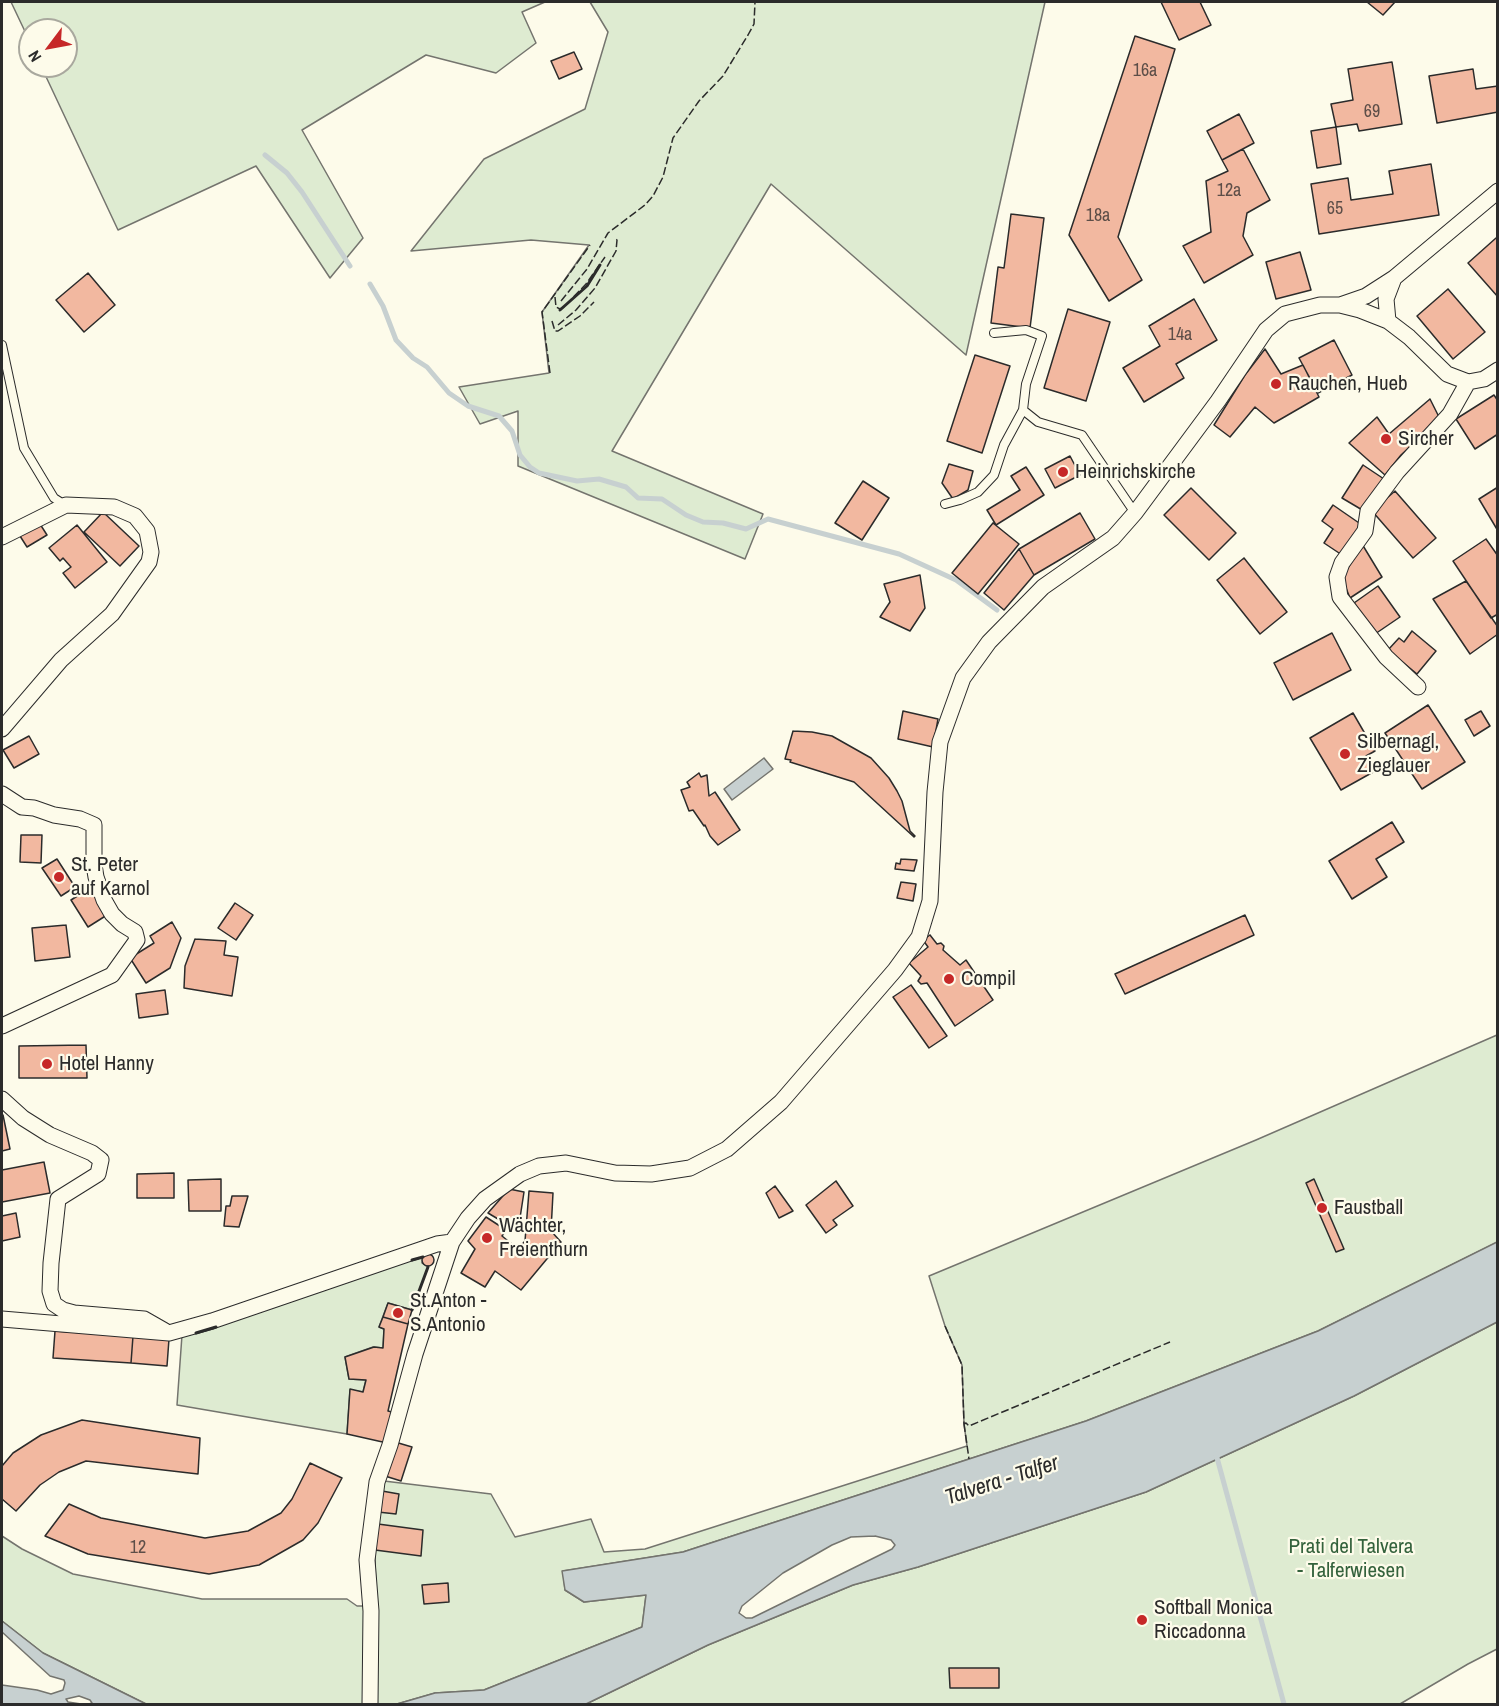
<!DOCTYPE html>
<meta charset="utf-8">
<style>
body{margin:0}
#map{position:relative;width:1499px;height:1706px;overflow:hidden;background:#fdfbea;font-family:"Archivo Narrow",sans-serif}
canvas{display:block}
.frame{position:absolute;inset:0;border:3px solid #2b2b2b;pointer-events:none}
.north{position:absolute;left:18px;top:18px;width:60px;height:60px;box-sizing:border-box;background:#fdfbea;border:2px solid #a9a89e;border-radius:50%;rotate:238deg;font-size:16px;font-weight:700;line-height:24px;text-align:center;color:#2b2b2b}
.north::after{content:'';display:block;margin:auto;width:21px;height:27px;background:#c62828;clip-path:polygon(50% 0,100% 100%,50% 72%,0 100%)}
</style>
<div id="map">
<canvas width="1499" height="1706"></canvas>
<div class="frame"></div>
<div class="north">N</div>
</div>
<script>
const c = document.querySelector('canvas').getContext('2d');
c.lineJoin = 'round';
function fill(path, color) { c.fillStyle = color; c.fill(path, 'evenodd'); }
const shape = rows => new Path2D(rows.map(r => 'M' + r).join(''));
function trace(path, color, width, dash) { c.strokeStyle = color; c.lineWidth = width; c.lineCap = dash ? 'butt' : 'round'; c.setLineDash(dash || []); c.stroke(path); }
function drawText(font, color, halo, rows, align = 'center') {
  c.font = font + ' "Archivo Narrow",sans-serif'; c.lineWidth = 4.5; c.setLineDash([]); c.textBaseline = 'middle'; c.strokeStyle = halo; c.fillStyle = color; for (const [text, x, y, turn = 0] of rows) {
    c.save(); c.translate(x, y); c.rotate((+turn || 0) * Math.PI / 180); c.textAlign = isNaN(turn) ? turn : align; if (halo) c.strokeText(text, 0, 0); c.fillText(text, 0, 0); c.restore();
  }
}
const green = shape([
 [11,2,545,2,522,12,536,43,496,73,426,55,302,130,363,238,330,278,256,166,118,230,41,66,66,66,66,30,30,30,30,42,11,2],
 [590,2,1045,2,966,355,771,184,612,451,763,514,745,559,518,466,518,411,480,424,459,387,549,373,542,312,589,245,531,240,411,251,484,159,585,109,608,32,590,2],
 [1497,1035,1498,1242,1494,1244,1318,1331,1086,1421,683,1552,563,1571,565,1590,584,1602,646,1595,642,1627,484,1690,435,1693,397,1704,146,1704,43,1653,2,1621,2,1536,22,1549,73,1574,202,1599,347,1599,357,1606,376,1606,375,1554,384,1481,491,1494,515,1537,591,1519,604,1552,645,1549,967,1446,964,1424,962,1365,945,1326,929,1276,1256,1140,1497,1035],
 [423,1257,422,1263,428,1267,412,1310,388,1303,379,1327,384,1329,383,1348,373,1347,345,1357,349,1379,366,1380,363,1392,350,1390,347,1434,177,1405,182,1335,204,1331,402,1263,423,1257],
 [1497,1322,1497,1649,1468,1664,1400,1704,586,1704,708,1645,853,1585,918,1567,1146,1492,1354,1396,1497,1322]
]);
fill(green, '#deebd1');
trace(green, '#74746e', 1.5);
const water = shape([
 [764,758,773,769,732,800,724,789,764,758],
 [1497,1242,1497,1322,1354,1396,1146,1492,918,1567,853,1585,708,1645,586,1704,397,1704,435,1693,484,1690,642,1627,646,1595,584,1602,565,1590,562,1571,683,1552,1086,1421,1318,1331,1497,1242],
 [875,1536,891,1540,895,1545,892,1549,752,1618,746,1618,739,1613,742,1606,783,1573,832,1545,851,1537,875,1536],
 [2,1621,43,1653,146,1704,89,1704,92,1703,90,1700,79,1696,66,1699,68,1702,81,1704,2,1704,2,1685,37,1690,51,1694,63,1690,65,1683,64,1680,50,1676,2,1632,2,1621]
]);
fill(water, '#c7d0d0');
trace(water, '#74746e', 1.5);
trace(shape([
 [265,155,287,173,302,192,350,266],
 [370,284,383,306,396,340,413,358,427,367,449,393,468,406,499,416,512,431,520,455,530,467,539,473,577,481,599,479,626,487,638,498,662,499,686,515,703,522,723,523,746,529,768,519,899,554,956,580,997,610],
 [1216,1454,1284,1704]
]), '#c7d0d0', 5);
const building = shape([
 [1161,2,1200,2,1211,25,1179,40,1161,2],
 [1367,2,1395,2,1383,15,1367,2],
 [1135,36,1175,49,1118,237,1142,280,1109,301,1069,235,1135,36],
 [574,52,582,69,559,79,551,61,574,52],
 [1392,62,1402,124,1359,131,1357,124,1336,127,1331,104,1353,100,1348,69,1392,62],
 [1473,69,1476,89,1498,86,1498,112,1437,123,1429,76,1473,69],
 [1239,114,1254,143,1222,160,1207,131,1239,114],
 [1336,127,1341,164,1317,168,1311,131,1336,127],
 [1243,149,1270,200,1247,213,1243,236,1253,255,1204,283,1183,246,1211,232,1206,181,1228,171,1222,160,1243,149],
 [1431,164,1439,215,1319,234,1311,184,1348,178,1351,200,1393,194,1389,171,1431,164],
 [1011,214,1044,218,1030,328,991,323,998,267,1004,268,1011,214],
 [1496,238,1498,239,1498,297,1468,263,1496,238],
 [1300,252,1311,290,1276,299,1266,262,1300,252],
 [88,273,115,305,84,332,56,300,88,273],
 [1448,289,1485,332,1453,359,1417,316,1448,289],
 [1194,299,1217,340,1176,364,1184,378,1144,402,1123,368,1160,346,1149,326,1194,299],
 [1068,309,1110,322,1086,401,1044,388,1068,309],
 [1334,340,1352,375,1318,393,1299,358,1334,340],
 [1265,349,1281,374,1303,365,1319,397,1274,423,1255,407,1230,437,1214,425,1245,375,1265,349],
 [975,355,1010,366,982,453,947,441,975,355],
 [1494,395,1498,401,1498,434,1475,449,1456,419,1494,395],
 [1430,399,1440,419,1401,455,1385,475,1349,443,1377,417,1389,434,1430,399],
 [1070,456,1080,475,1055,488,1045,469,1070,456],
 [949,464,973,471,968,490,953,499,942,483,949,464],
 [1363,465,1384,479,1364,511,1342,498,1363,465],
 [1026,467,1044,495,996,525,987,510,1020,490,1011,476,1026,467],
 [863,481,889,498,862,540,835,523,863,481],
 [1498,487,1498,531,1479,499,1498,487],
 [1191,488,1236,533,1209,560,1164,515,1191,488],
 [1395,491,1436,538,1413,558,1372,511,1395,491],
 [1333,505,1362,525,1342,555,1324,543,1333,529,1322,521,1333,505],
 [103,512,139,546,120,566,84,532,103,512],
 [1080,513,1095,539,1034,575,1019,549,1080,513],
 [993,523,1019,544,978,594,952,573,993,523],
 [40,524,47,535,27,547,20,536,40,524],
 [77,525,107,562,75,588,63,573,71,567,63,558,60,561,49,548,77,525],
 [1486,539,1498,556,1498,614,1491,618,1453,561,1486,539],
 [1362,544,1382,577,1350,598,1342,578,1362,544],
 [1019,549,1034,575,1004,610,984,593,1019,549],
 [1244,558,1287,612,1260,634,1217,580,1244,558],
 [920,575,925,608,910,631,880,617,890,602,884,584,920,575],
 [1466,581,1498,627,1498,634,1470,654,1433,599,1466,581],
 [1378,586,1400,617,1375,634,1354,603,1378,586],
 [1412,631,1436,651,1417,674,1388,650,1399,638,1404,642,1412,631],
 [1332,633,1351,670,1293,700,1274,663,1332,633],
 [1428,705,1465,762,1422,789,1385,733,1428,705],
 [903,711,938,719,933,747,898,739,903,711],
 [1481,711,1490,726,1474,736,1465,720,1481,711],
 [1353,713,1375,751,1366,756,1375,771,1341,790,1310,738,1353,713],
 [793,731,812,732,832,736,871,758,889,778,897,791,902,801,910,831,915,836,914,837,854,782,790,762,791,760,785,759,793,731],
 [29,736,39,754,14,768,3,750,29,736],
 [699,773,701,777,707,775,709,796,715,792,740,830,718,845,710,836,705,825,704,826,693,810,689,811,681,790,690,787,687,782,699,773],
 [1392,822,1404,842,1376,859,1387,877,1352,899,1329,861,1392,822],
 [21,835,42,835,41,863,20,862,21,835],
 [57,859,75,887,61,896,42,868,57,859],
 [901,859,917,860,914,871,895,869,896,863,900,864,901,859],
 [901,882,916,884,913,901,897,898,901,882],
 [90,888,107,915,88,927,71,900,90,888],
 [235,903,253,915,236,940,218,928,235,903],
 [1245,915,1254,935,1125,994,1115,974,1245,915],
 [172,922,181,938,170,968,146,983,130,958,154,943,150,936,172,922],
 [66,925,70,957,35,961,32,928,66,925],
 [930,935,937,944,941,943,944,946,943,950,960,965,966,960,993,1000,955,1026,927,983,921,984,918,981,921,976,909,963,928,947,923,940,930,935],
 [195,939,226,941,224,955,238,957,232,996,184,988,185,966,195,939],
 [911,985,947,1036,929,1048,893,997,911,985],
 [165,990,168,1014,139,1018,136,994,165,990],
 [86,1045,87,1078,19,1078,19,1046,86,1045],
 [2,1115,3,1115,10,1149,2,1151,2,1115],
 [44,1162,50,1193,2,1202,2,1170,44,1162],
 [174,1173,174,1198,137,1198,137,1174,174,1173],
 [221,1179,221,1211,189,1211,188,1180,221,1179],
 [1314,1179,1344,1249,1336,1252,1306,1183,1314,1179],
 [836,1181,853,1206,833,1220,837,1225,826,1233,806,1205,836,1181],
 [775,1186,793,1211,779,1218,766,1193,775,1186],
 [509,1189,524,1192,518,1231,488,1213,509,1189],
 [529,1191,553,1193,551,1231,561,1242,521,1290,495,1271,485,1287,461,1273,475,1249,468,1241,486,1217,506,1230,502,1236,518,1249,525,1241,529,1191],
 [232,1196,248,1196,239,1227,224,1226,226,1206,230,1206,232,1196],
 [16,1213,20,1237,2,1241,2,1216,16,1213],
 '422 1260a6 6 0 1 1 12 0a6 6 0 1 1-12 0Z',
 [388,1303,412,1310,408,1324,383,1317,388,1303],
 [383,1317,408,1324,388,1411,396,1413,387,1443,347,1434,350,1389,363,1392,366,1380,349,1379,345,1357,374,1347,383,1348,384,1329,379,1327,383,1317],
 [55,1331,133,1336,131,1363,53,1358,55,1331],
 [133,1336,169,1339,167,1366,131,1363,133,1336],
 [82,1420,200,1438,198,1474,86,1461,59,1472,40,1485,16,1511,2,1499,2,1466,13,1453,41,1435,82,1420],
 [395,1442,412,1447,401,1481,385,1476,395,1442],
 [310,1463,342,1478,318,1523,303,1540,259,1565,209,1574,88,1554,45,1536,69,1504,101,1518,205,1538,248,1531,281,1513,292,1499,310,1463],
 [382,1491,399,1494,396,1514,378,1512,382,1491],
 [378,1524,423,1530,421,1556,375,1550,378,1524],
 [448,1583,449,1602,424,1604,422,1585,448,1583],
 [949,1668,999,1668,999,1688,950,1688,949,1668]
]);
fill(building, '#f2b8a0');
trace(building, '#2b2b2b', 1.5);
const lane = shape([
 [2,345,24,448,54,498,65,505],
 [1023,410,1038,422,1082,435,1135,513],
 [945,504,960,500,978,492,994,475,1004,445,1023,410,1026,384,1042,336,1026,330,994,333]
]);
const street = shape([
 [1340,305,1366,296,1394,278,1498,191],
 [1388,321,1386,299,1394,278],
 [2,537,66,505,114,507,135,516,147,531,151,552,149,562,112,614,61,660,2,729],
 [1418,687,1386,657,1340,597,1337,577,1342,563,1365,531,1368,511,1397,472,1450,414,1468,382],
 [2,794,22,807,34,808,54,815,80,819,94,825,94,865,96,877,104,900,112,914,122,924,135,932,137,940,112,975,2,1026],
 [2,1099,23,1118,50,1135,92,1153,101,1160,98,1174,58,1199,51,1263,50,1291,54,1304,63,1310,74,1313,144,1319,165,1331],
 [2,1319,169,1333,212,1321,437,1244,452,1242],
 [370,1704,371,1611,367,1560,377,1482,390,1445,415,1354,452,1242,468,1218,485,1199,520,1174,539,1166,566,1163,615,1173,651,1174,690,1168,727,1149,781,1102,895,970,919,937,930,901,935,792,940,742,963,678,989,642,1043,587,1113,538,1135,513,1218,401,1266,330,1285,314,1320,305,1340,305,1360,310,1388,321,1409,337,1447,374,1468,382,1484,379,1498,370]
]);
trace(lane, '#2b2b2b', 10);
trace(street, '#2b2b2b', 17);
trace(lane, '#fdfbea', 8);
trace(street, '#fdfbea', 15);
trace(shape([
 [555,297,556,307,560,309,564,307,586,284,605,257],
 [561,301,587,269,608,233,645,205,653,196,663,177,673,138,699,101,723,76,748,35,754,24,755,2],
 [552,321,555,331,558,331,580,316,594,302],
 [558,325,576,310,595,288,616,251,617,240,614,238],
 [550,373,542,312,590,245],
 [945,1326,962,1365,964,1424,966,1423,969,1426,1170,1342],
 [964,1424,969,1459]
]), '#2b2b2b', 1.5, [8, 3]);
trace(shape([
 [560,310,587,286,600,265],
 [412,1260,423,1257],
 [412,1310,428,1267],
 [196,1333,216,1327]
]), '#2b2b2b', 3);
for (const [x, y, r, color] of [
 [1276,384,6,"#c62828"],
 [1386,439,6,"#c62828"],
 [1063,472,6,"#c62828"],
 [1345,754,6,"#c62828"],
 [59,877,6,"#c62828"],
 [949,979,6,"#c62828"],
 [47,1064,6,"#c62828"],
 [1322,1208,6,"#c62828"],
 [487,1238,6,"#c62828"],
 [398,1313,6,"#c62828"],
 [1142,1620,6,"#c62828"]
]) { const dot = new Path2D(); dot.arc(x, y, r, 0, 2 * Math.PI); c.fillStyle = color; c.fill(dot); trace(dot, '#fdfbea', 2); }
drawText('18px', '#5d4e48', null, [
 ["16a",1145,71],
 ["69",1372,112],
 ["12a",1229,191],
 ["65",1335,209],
 ["18a",1098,216],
 ["14a",1180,335],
 ["12",138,1548]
]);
drawText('21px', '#2b2b2b', '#fdfbea', [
 ["Rauchen, Hueb",1288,384],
 ["Sircher",1398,439],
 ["Heinrichskirche",1075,472],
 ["Silbernagl,",1357,742],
 ["Zieglauer",1357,766],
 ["St. Peter",71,865],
 ["auf Karnol",71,889],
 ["Compil",961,979],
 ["Hotel Hanny",59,1064],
 ["Faustball",1334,1208],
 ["Wächter,",499,1226],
 ["Freienthurn",499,1250],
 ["St.Anton -",410,1301],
 ["S.Antonio",410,1325],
 ["Softball Monica",1154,1608],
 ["Riccadonna",1154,1632]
], 'left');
drawText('21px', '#34623c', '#fdfbea', [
 ["Prati del Talvera",1351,1547],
 ["- Talferwiesen",1351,1571]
]);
drawText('italic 22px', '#2b2b2b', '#fdfbea', [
 ["Talvera - Talfer",1002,1481,-18]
]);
</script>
